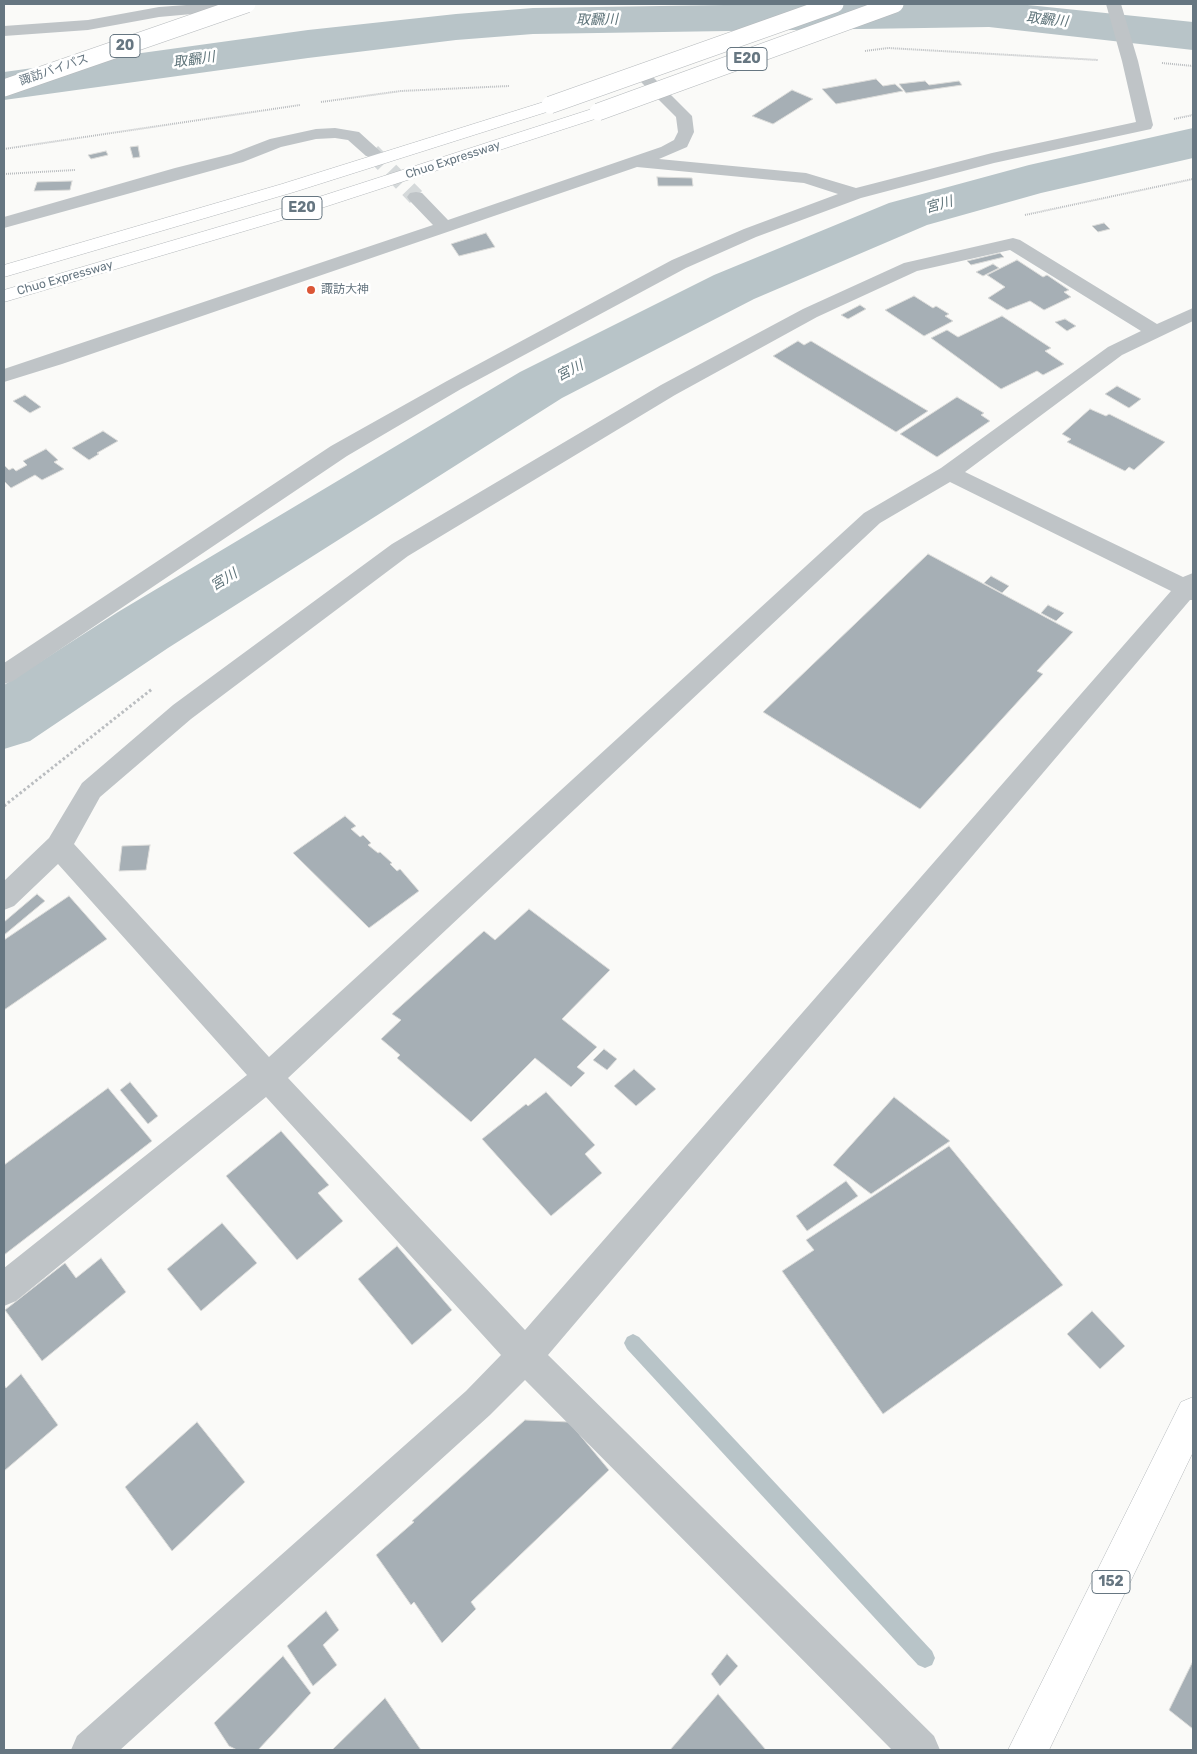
<!DOCTYPE html>
<meta charset="utf-8">
<style>
body{margin:0}
#map{position:relative;width:1197px;height:1754px;overflow:hidden;background:#fafaf8;font-family:Rubik,sans-serif}
canvas{display:block}
.frame{position:absolute;inset:0;border:5px solid #667681;pointer-events:none}
</style>
<div id="map">
<canvas width="1197" height="1754"></canvas>
<div class="frame"></div>
</div>
<script>
const c = document.querySelector('canvas').getContext('2d');
c.lineJoin = 'round';
const shape = rows => new Path2D(rows.map(r => 'M' + r).join(''));
function fill(path, color) { c.fillStyle = color; c.fill(path, 'evenodd'); }
function trace(path, color, width, dash) { c.strokeStyle = color; c.lineWidth = width; c.lineCap = dash ? 'butt' : 'round'; c.setLineDash(dash || []); c.stroke(path); }
function drawText(font, color, halo, rows, align = 'center') {
  c.font = font + ' Rubik,"Noto Sans JP",sans-serif'; c.lineWidth = 5; c.setLineDash([]); c.textBaseline = 'middle'; c.strokeStyle = halo; c.fillStyle = color; for (const [text, x, y, turn = 0] of rows) {
    c.save(); c.translate(x, y); c.rotate((+turn || 0) * Math.PI / 180); c.textAlign = isNaN(turn) ? turn : align; if (halo) c.strokeText(text, 0, 0); c.fillText(text, 0, 0); c.restore();
  }
}
fill(shape([
 [633,1334,639,1337,932,1651,935,1658,932,1665,925,1668,918,1665,627,1349,624,1343,627,1337,633,1334]
]), '#b8c4c8');
fill(shape([
 [788,4,1018,4,1193,22,1193,50,989,27,533,34,456,40,308,58,4,100,4,72,308,30,456,14,533,8,788,4],
 [1193,128,1193,158,1041,193,927,225,754,299,562,398,168,648,30,741,4,749,4,685,118,612,520,372,714,275,889,203,1029,165,1193,128]
]), '#b8c4c8');
const building = shape([
 [876,79,883,86,895,84,903,91,836,104,822,89,876,79],
 [925,81,929,85,959,81,962,85,906,93,899,84,925,81],
 [792,90,813,99,773,124,752,116,792,90],
 [138,146,140,157,133,158,130,147,138,146],
 [106,151,108,155,91,159,88,155,106,151],
 [657,177,692,178,693,186,658,186,657,177],
 [72,181,70,190,34,191,37,182,72,181],
 [1104,223,1110,229,1098,232,1092,226,1104,223],
 [486,233,495,247,459,256,451,244,486,233],
 [1000,253,1004,257,971,265,967,261,1000,253],
 [1017,260,1043,277,1047,275,1069,290,1064,292,1071,297,1044,310,1030,301,1007,310,988,298,1005,287,987,275,1017,260],
 [993,264,999,268,983,276,976,272,993,264],
 [914,296,933,308,936,306,949,314,945,316,953,321,924,336,885,310,914,296],
 [860,305,866,309,848,319,841,315,860,305],
 [1002,316,1051,348,1045,351,1064,364,1043,375,1037,371,1001,389,931,338,947,330,958,337,1002,316],
 [1065,319,1076,326,1067,331,1055,322,1065,319],
 [798,341,804,345,811,341,928,411,896,432,773,356,798,341],
 [1117,386,1141,399,1129,408,1105,394,1117,386],
 [25,395,41,407,30,413,13,401,25,395],
 [957,397,984,413,981,415,990,421,937,457,900,434,957,397],
 [1090,409,1106,416,1109,414,1165,442,1134,470,1129,467,1125,471,1067,442,1071,439,1062,434,1090,409],
 [103,431,118,441,97,453,99,454,89,460,72,448,103,431],
 [46,449,58,460,54,462,64,469,42,480,35,475,11,488,4,481,4,465,9,470,13,468,16,471,27,465,23,461,46,449],
 [928,554,1073,632,1037,671,1043,674,920,809,763,712,928,554],
 [991,576,1009,586,1002,593,984,583,991,576],
 [1048,605,1064,613,1056,621,1041,613,1048,605],
 [345,816,356,826,351,829,360,837,363,835,371,843,368,845,378,853,380,852,392,863,390,864,397,871,400,869,419,891,369,928,293,853,345,816],
 [150,845,146,870,119,871,122,846,150,845],
 [37,894,45,901,4,935,4,922,37,894],
 [69,896,107,939,4,1010,4,940,69,896],
 [529,909,610,970,562,1019,597,1047,577,1067,585,1073,571,1087,535,1058,471,1122,397,1058,400,1055,381,1039,401,1020,392,1014,484,931,495,940,529,909],
 [604,1049,617,1059,607,1070,593,1060,604,1049],
 [634,1069,656,1089,636,1106,614,1086,634,1069],
 [130,1082,158,1116,148,1124,120,1090,130,1082],
 [108,1088,152,1141,4,1255,4,1165,108,1088],
 [546,1092,595,1145,585,1154,602,1173,551,1216,482,1139,526,1104,528,1106,546,1092],
 [894,1097,950,1141,871,1194,833,1165,894,1097],
 [281,1131,329,1185,318,1193,343,1221,297,1260,226,1176,281,1131],
 [949,1146,1063,1285,883,1414,782,1271,814,1250,806,1240,949,1146],
 [846,1181,858,1196,807,1231,796,1216,846,1181],
 [222,1223,257,1263,201,1311,167,1269,222,1223],
 [397,1246,452,1310,412,1345,358,1279,397,1246],
 [101,1258,126,1292,42,1361,5,1310,65,1263,76,1278,101,1258],
 [1092,1311,1125,1346,1100,1369,1067,1334,1092,1311],
 [21,1374,58,1425,4,1471,4,1385,6,1388,21,1374],
 [525,1420,569,1422,609,1470,471,1602,476,1609,442,1643,414,1602,411,1605,376,1555,414,1522,412,1521,525,1420],
 [197,1422,245,1482,172,1551,125,1487,197,1422],
 [326,1611,339,1630,323,1645,337,1665,313,1686,287,1646,326,1611],
 [727,1654,738,1666,720,1686,711,1674,727,1654],
 [283,1656,311,1693,258,1750,237,1750,229,1746,214,1723,283,1656],
 [1193,1661,1193,1729,1169,1710,1193,1661],
 [718,1694,766,1750,670,1750,718,1694],
 [385,1698,421,1750,332,1750,385,1698]
]);
fill(building, '#a6afb5');
trace(building, '#dcdcda', 1);
trace(shape([
 [372,152,416,197]
]), '#d5d9da', 17, [17, 9]);
const highway = shape([
 [550,100,556,101,558,105,556,109,294,192,4,277,4,265,282,184,550,100],
 [598,107,604,108,606,112,604,116,309,212,4,302,4,290,297,204,598,107],
 [1193,1397,1193,1452,1049,1750,1008,1750,1181,1402,1193,1397]
]);
trace(highway, '#b5b9bc', 1);
trace(shape([
 [865,51,888,48,1098,60],
 [1162,63,1193,66],
 [321,102,401,91,509,86],
 [1174,119,1193,115],
 [4,149,300,105],
 [4,174,75,170],
 [1025,215,1193,179]
]), '#babdc0', 2, [1, 1]);
trace(shape([
 [4,806,152,689]
]), '#babdc0', 3, [2.5, 2.5]);
fill(shape([
 [200,4,255,4,252,7,247,9,159,17,88,30,4,36,4,26,88,20,159,7,200,4],
 [1106,4,1121,4,1138,61,1153,125,1151,129,994,163,861,198,756,237,686,268,461,389,347,456,13,681,4,684,4,663,331,446,447,381,672,260,744,229,838,194,804,183,637,167,62,364,4,382,4,369,433,225,410,201,407,197,410,193,416,192,422,193,448,220,661,147,674,140,678,132,676,117,639,80,641,77,647,75,653,77,692,116,694,132,687,147,659,159,806,173,856,188,992,153,1136,122,1122,61,1106,4],
 [335,128,359,132,381,152,378,156,372,157,366,156,348,140,335,138,316,139,281,147,243,162,4,228,4,217,175,168,231,154,270,139,316,129,335,128],
 [1013,238,1020,240,1157,324,1193,308,1193,321,1122,355,965,472,1183,577,1193,573,1193,600,1190,600,548,1355,934,1736,940,1750,892,1750,525,1380,490,1415,120,1750,71,1750,77,1736,466,1391,501,1355,266,1097,16,1301,4,1306,4,1268,247,1075,58,864,14,906,4,910,4,881,49,838,82,783,173,705,392,544,661,385,803,309,904,263,1013,238],
 [1010,250,1141,331,1108,347,941,468,864,513,269,1057,74,844,100,797,191,719,408,556,675,395,817,317,917,271,1010,250],
 [950,482,1171,591,525,1330,288,1078,880,523,950,482]
]), '#bfc4c7');
fill(highway, '#fff');
const highwayBridge = shape([
 [4,88,247,4],
 [550,105,835,4],
 [598,112,895,4]
]);
trace(highwayBridge, '#b5b9bc', 18, []);
trace(highwayBridge, '#fff', 17);
for (const [x, y, r, color] of [
 [311,290,5,"#db5636"]
]) { const dot = new Path2D(); dot.arc(x, y, r, 0, 2 * Math.PI); c.fillStyle = color; c.fill(dot); trace(dot, '#fff', 2); }
drawText('12px', '#667681', '#fff', [
 ["諏訪バイパス",54,70,-19],
 ["Chuo Expressway",453,160,-18],
 ["Chuo Expressway",65,278,-16]
]);
drawText('12px', '#667681', '#fff', [
 ["諏訪大神",321,290]
], 'left');
drawText('italic 14px', '#60757b', '#fff', [
 ["取飜川",597,20,-1],
 ["取飜川",1047,20,6],
 ["取飜川",194,60,-8],
 ["宮川",939,205,-16],
 ["宮川",570,371,-27],
 ["宮川",224,580,-32]
]);
for (const [x, y, w] of [
 [125,46,30],
 [747,59,40],
 [302,208,40],
 [1111,1582,38]
]) { const box = new Path2D(); box.roundRect(x - w / 2, y - 11.5, w, 23, 4); c.fillStyle = '#fff'; c.fill(box); trace(box, '#667681', 1); }
drawText('bold 14px', '#667681', null, [
 ["20",125,46],
 ["E20",747,59],
 ["E20",302,208],
 ["152",1111,1582]
]);
</script>
